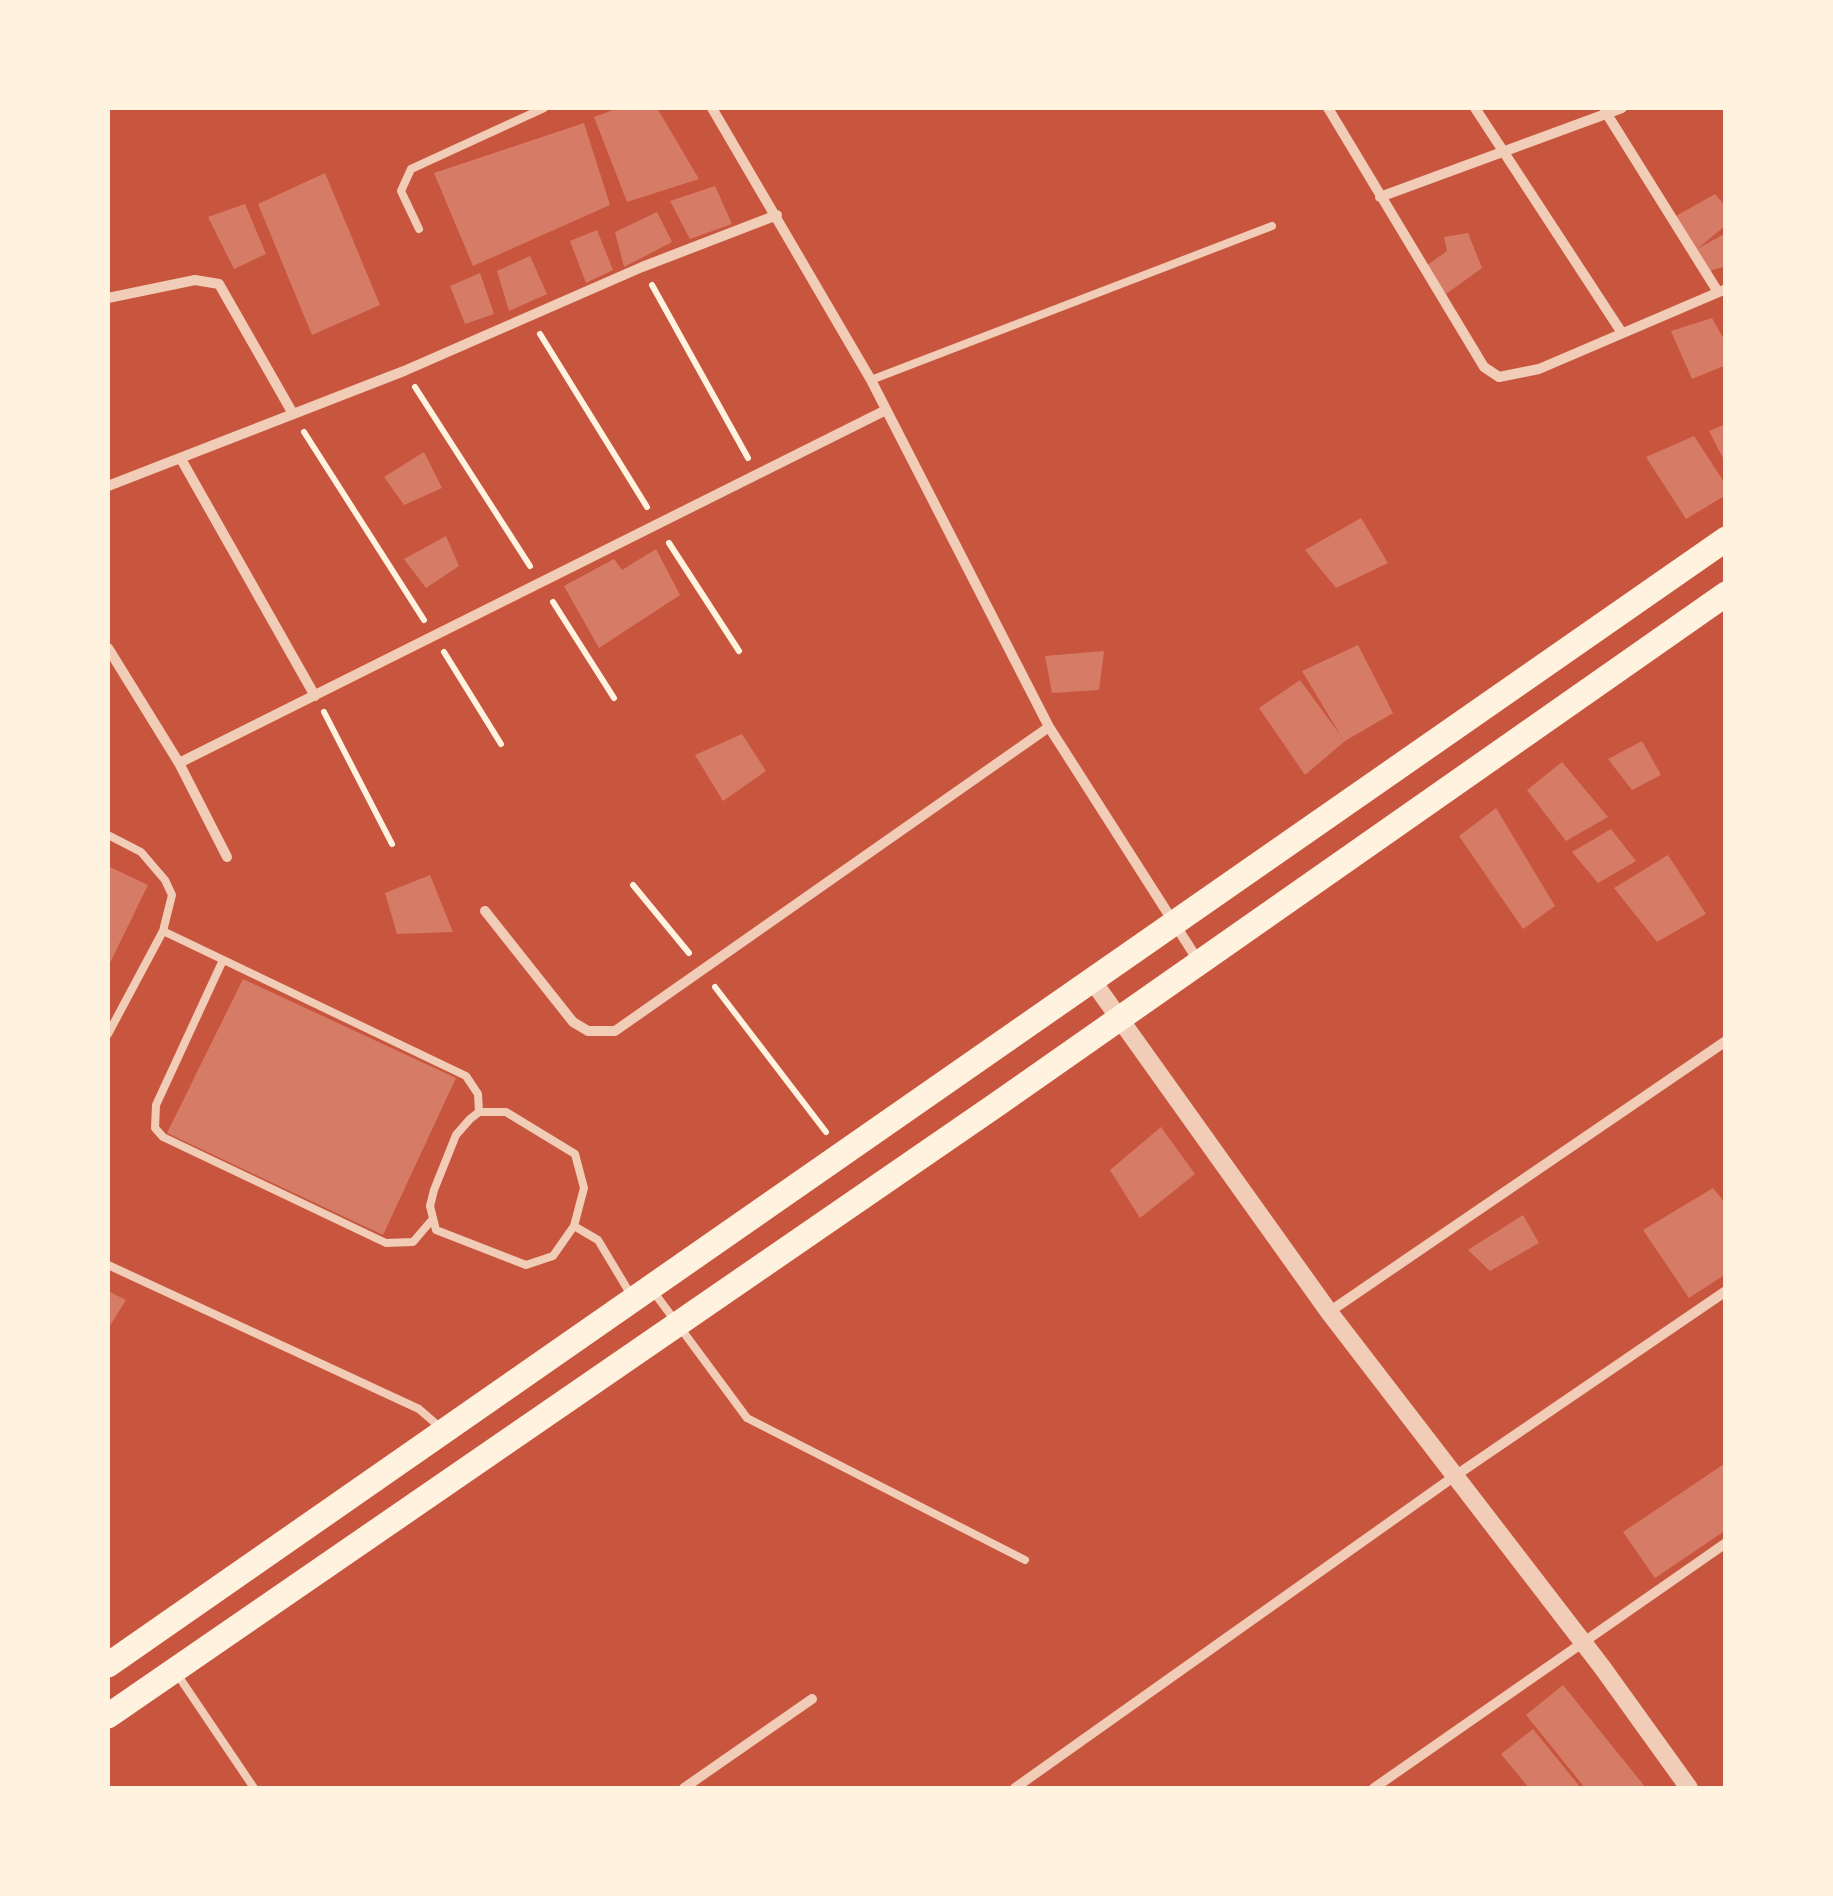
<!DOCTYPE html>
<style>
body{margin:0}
#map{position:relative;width:1833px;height:1896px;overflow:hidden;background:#c8553d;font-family:"Nunito Sans",sans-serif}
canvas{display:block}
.frame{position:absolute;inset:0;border:110px solid #fff3e0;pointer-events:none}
</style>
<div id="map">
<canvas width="1833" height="1896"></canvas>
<div class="frame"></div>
</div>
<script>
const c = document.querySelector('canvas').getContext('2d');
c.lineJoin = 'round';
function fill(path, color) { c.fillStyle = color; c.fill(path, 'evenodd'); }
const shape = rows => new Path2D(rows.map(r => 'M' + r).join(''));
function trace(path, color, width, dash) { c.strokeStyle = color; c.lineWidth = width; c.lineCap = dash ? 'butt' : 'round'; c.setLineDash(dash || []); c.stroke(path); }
fill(shape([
 [619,108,657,108,699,179,627,202,594,117],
 [584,123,610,205,473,266,434,173],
 [325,173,380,305,312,335,258,204],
 [715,186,732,224,690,239,670,201],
 [1715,194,1726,207,1726,225,1697,249,1726,233,1726,266,1710,271,1676,216],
 [245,204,266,254,234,269,208,217],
 [657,212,672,242,624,267,615,232],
 [597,230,613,270,586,283,570,241],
 [1468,233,1482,268,1446,294,1426,266,1447,251,1444,237],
 [530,256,547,294,509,311,497,271],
 [480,273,494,314,465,324,450,286],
 [1712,318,1726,343,1726,365,1692,379,1671,331],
 [1726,424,1726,464,1709,431],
 [1694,436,1726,485,1726,495,1686,519,1646,457],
 [424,452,442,488,404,505,384,477],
 [1361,518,1388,563,1336,588,1305,550],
 [446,536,459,566,426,588,404,559],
 [656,549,680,595,599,648,564,586,614,559,622,570],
 [1358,645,1393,713,1345,741,1305,775,1259,708,1300,680,1341,736,1302,671],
 [1104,651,1099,690,1052,693,1045,656],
 [742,734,766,771,723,801,695,755],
 [1642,741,1661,775,1632,790,1608,759],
 [1562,762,1608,817,1566,841,1527,790],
 [1496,808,1555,906,1523,929,1459,836],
 [1611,829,1636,861,1598,883,1572,852],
 [1668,855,1706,914,1657,942,1614,888],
 [108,866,148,885,108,967],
 [430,875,453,932,397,934,385,893],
 [243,979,456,1078,383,1235,167,1133],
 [1161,1127,1195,1174,1140,1218,1110,1170],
 [1713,1188,1726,1204,1726,1274,1689,1298,1643,1230],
 [1523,1215,1539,1243,1490,1271,1468,1250],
 [108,1291,126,1300,108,1329],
 [1724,1464,1726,1530,1655,1578,1623,1532],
 [1563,1685,1646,1788,1585,1788,1526,1715],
 [1533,1729,1581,1788,1529,1788,1501,1754]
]), '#d67c66');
trace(shape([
 [652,285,748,458],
 [540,334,647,507],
 [415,387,530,566],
 [304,432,424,620],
 [669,543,739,651],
 [553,602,614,698],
 [444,652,501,744],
 [324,712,392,844],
 [633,885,689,953],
 [715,987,826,1132]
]), '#fff3e0', 6);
trace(shape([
 [419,229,401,191,411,169,544,108],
 [871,380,1272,226],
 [108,835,141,852,165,880,172,895,163,931,108,1034],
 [163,931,466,1076,478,1094,479,1112],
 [223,960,156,1105,155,1128,163,1137,386,1243,413,1242,431,1221],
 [574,1226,553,1256,526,1265,436,1230,430,1206,434,1190,456,1135,470,1119,479,1112,506,1112,575,1154,584,1188,574,1226,598,1240,631,1295],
 [108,1265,419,1409,442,1429],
 [653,1291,747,1418,1025,1560],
 [177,1674,254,1788]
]), '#f1ccb7', 8);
trace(shape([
 [712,108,871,380,1049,727,1199,962],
 [1328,108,1484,367,1499,377,1539,369,1726,289],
 [1475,108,1622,333],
 [1605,111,1718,292],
 [1380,197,1622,108],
 [108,298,195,280,219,284,292,412],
 [181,459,315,696],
 [108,486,404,371,642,267,777,215],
 [108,648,179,763,227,857],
 [179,763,886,410],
 [485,911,573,1022,588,1031,615,1031,1049,727],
 [1329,1312,1726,1041],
 [684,1788,812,1699],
 [1015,1788,1452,1478,1726,1291],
 [1374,1788,1726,1543]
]), '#f1ccb7', 10);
trace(shape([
 [1092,980,1329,1312,1602,1667,1689,1788]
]), '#f1ccb7', 18);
trace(shape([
 [108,1665,1726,539],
 [108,1716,996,1105,1726,594]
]), '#fff3e0', 25);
</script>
